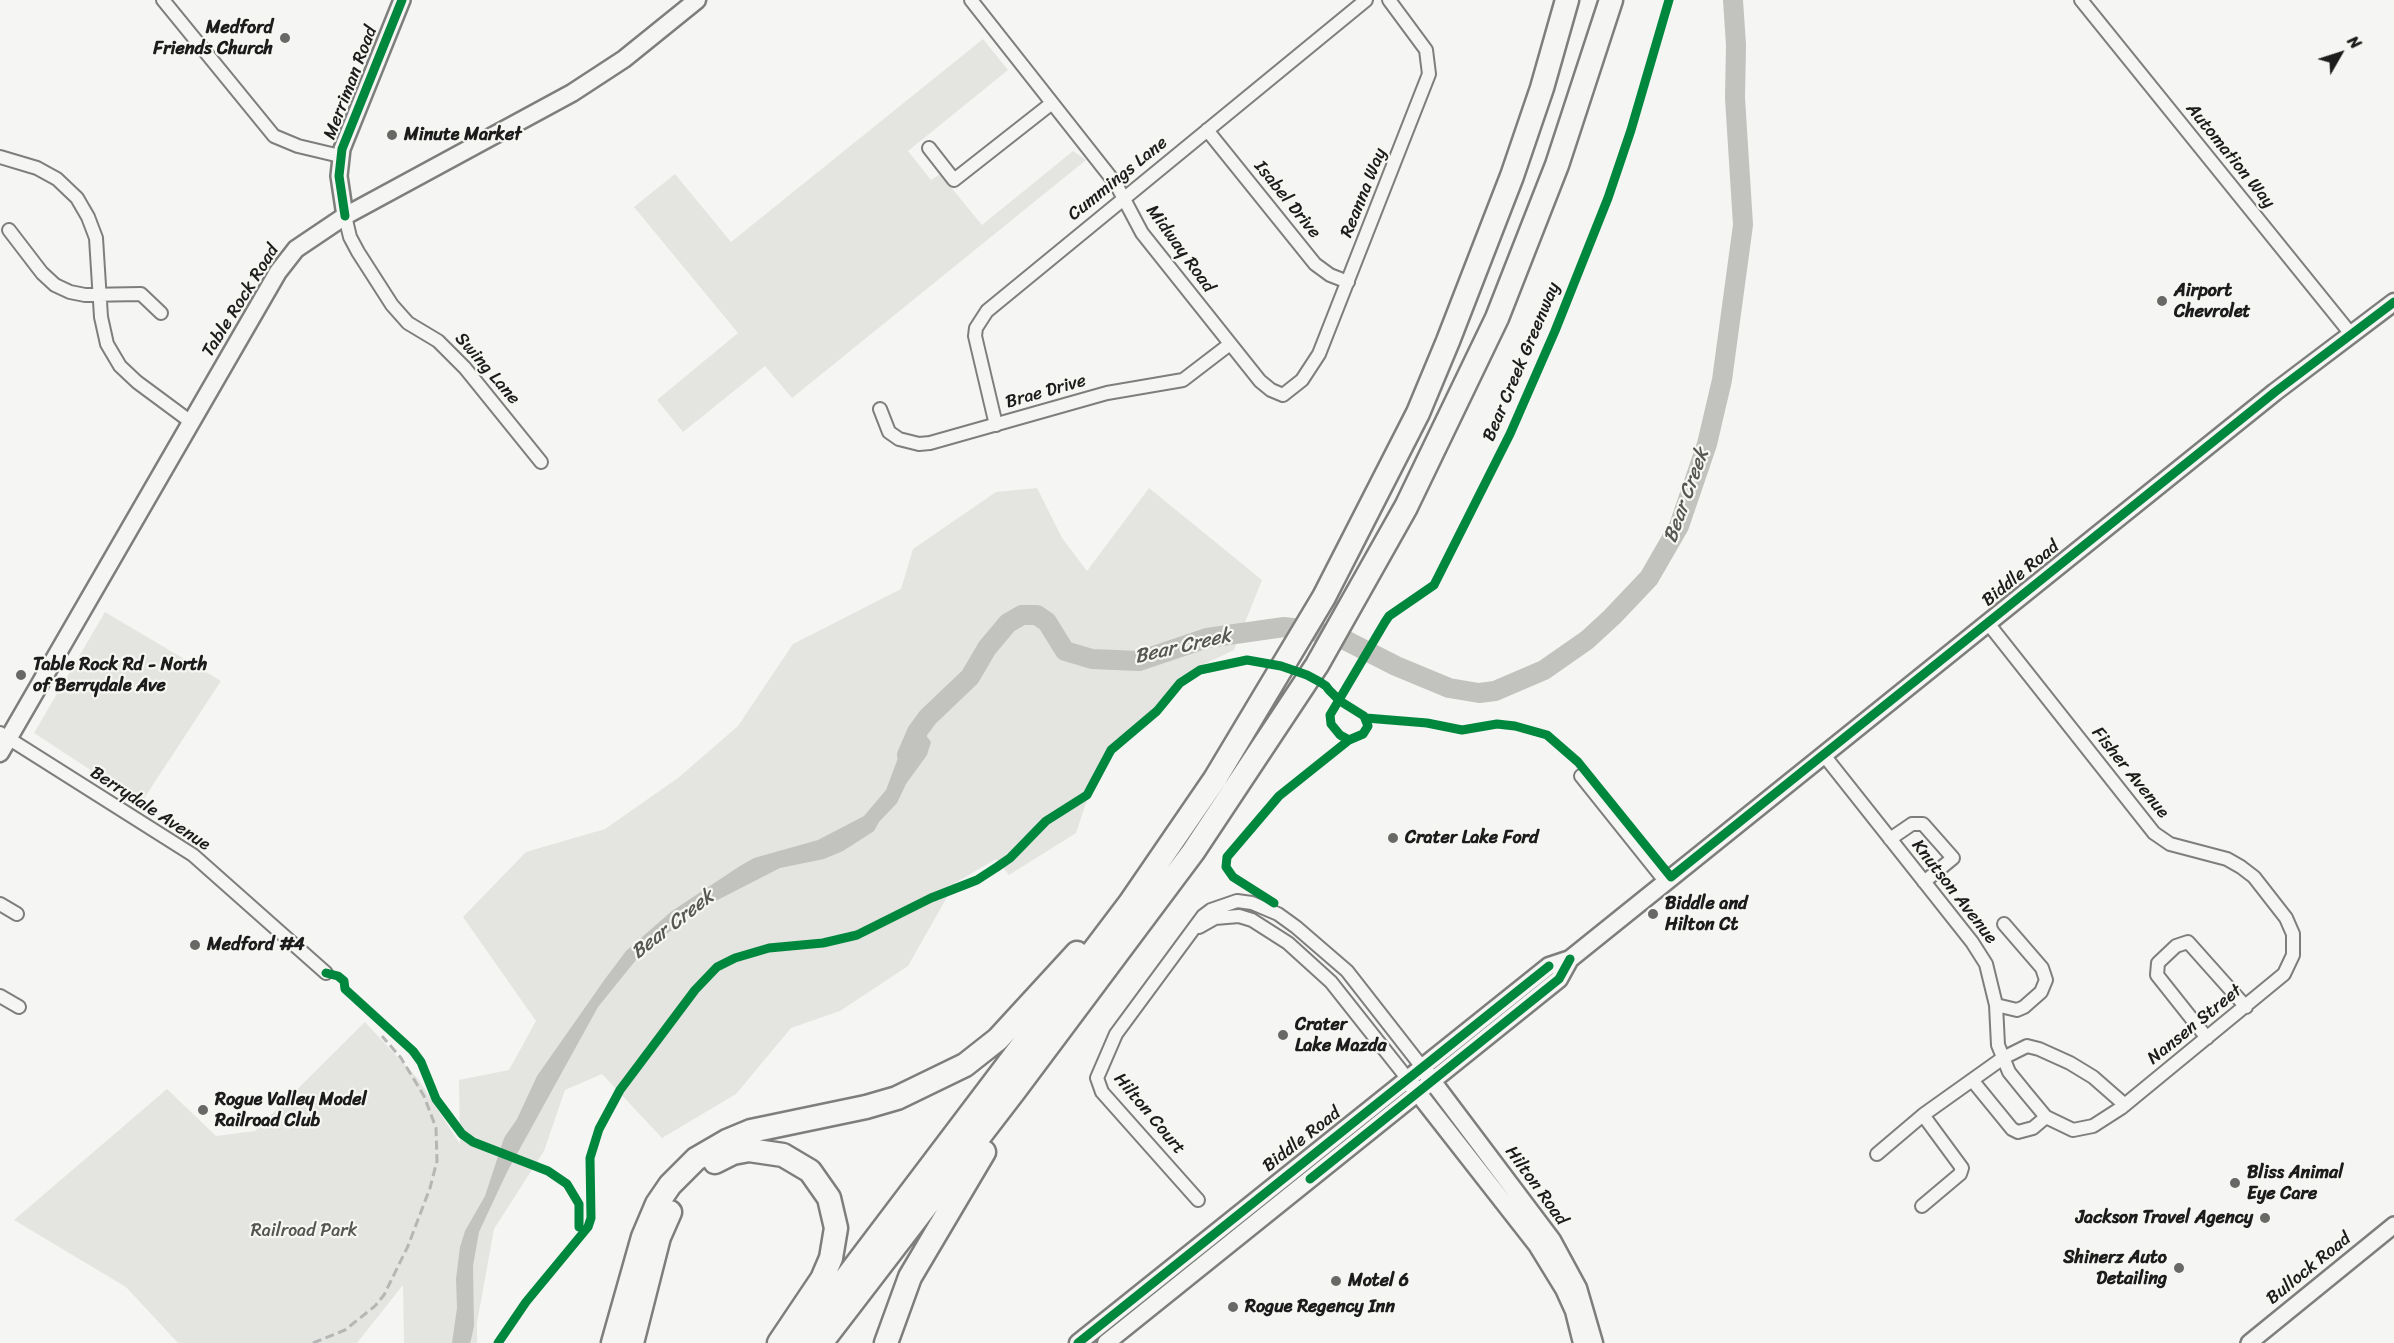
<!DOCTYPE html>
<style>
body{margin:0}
#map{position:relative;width:2394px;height:1343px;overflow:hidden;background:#f5f5f3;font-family:Sriracha,sans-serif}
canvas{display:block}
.north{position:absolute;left:2310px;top:24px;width:60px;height:60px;-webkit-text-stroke:4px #f6f6f2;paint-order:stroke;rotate:51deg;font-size:16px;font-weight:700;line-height:24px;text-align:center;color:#1c1c1c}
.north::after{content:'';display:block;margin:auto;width:21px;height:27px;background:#1c1c1c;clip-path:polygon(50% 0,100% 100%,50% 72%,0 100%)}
</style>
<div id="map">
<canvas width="2394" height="1343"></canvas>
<div class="north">N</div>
</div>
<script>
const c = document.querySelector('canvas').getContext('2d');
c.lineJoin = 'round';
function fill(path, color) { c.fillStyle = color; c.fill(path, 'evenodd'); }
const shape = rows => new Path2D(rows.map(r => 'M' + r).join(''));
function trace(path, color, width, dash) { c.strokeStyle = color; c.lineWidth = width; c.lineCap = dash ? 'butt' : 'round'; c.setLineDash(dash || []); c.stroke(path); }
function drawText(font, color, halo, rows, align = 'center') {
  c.font = font + ' Sriracha,sans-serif'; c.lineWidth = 4.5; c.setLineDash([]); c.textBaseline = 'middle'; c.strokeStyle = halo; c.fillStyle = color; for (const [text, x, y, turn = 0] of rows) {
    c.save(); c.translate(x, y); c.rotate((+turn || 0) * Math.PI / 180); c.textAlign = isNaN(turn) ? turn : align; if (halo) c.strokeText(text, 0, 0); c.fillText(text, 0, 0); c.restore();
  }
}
fill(shape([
 [983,39,1008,70,908,151,931,180,940,174,982,225,1073,151,1086,160,792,398,765,366,683,432,657,400,738,333,634,207,675,174,731,242],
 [1037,488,1062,538,1087,571,1149,488,1262,580,1234,650,1198,667,1110,749,1092,785,1076,833,1009,875,996,859,955,883,908,966,840,1011,791,1028,736,1094,662,1138,602,1074,565,1090,544,1151,494,1229,477,1323,477,1343,404,1343,403,1285,357,1343,178,1343,126,1287,14,1220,167,1089,216,1136,255,1131,365,1022,418,1079,460,1144,459,1080,509,1070,536,1021,463,917,526,852,605,829,678,778,738,726,793,644,901,589,913,549,996,492],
 [105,612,221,681,141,803,34,733]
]), '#e4e4e1');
fill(shape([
 [912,732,925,734,931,742,927,755,906,784,897,803,879,822,874,831,843,851,824,859,780,868,696,911,640,955,598,1007,507,1172,479,1232,473,1266,474,1326,471,1340,470,1343,452,1343,457,1308,456,1279,460,1247,465,1231,485,1196,504,1138,517,1119,537,1076,605,979,626,951,672,911,740,866,754,858,818,840,864,816,886,790,904,742]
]), '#c2c2bf');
trace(shape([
 [907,755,917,732,928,717,970,677,987,648,1008,623,1022,615,1037,615,1047,622,1065,651,1092,659,1139,661,1207,638,1284,627,1310,630,1341,638,1396,666,1449,688,1479,693,1495,691,1544,670,1587,640,1612,617,1649,578,1679,526,1707,444,1722,380,1743,225,1735,98,1736,45,1733,0]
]), '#c2c2bf', 20);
const minor = shape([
 [163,0,274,136,298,146,340,156],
 [971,0,1116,184,1142,233,1260,381,1271,390,1283,395,1302,380,1319,354,1429,74,1426,50,1389,0],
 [2081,0,2351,334],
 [1207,130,1315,264,1330,275,1348,282],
 [929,148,954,180,1052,103],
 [0,157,37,168,57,179,77,198,88,217,96,238,101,317,107,344,120,366,137,382,191,422],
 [345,216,350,237,358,252,392,305,408,323,438,341,465,368,541,462],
 [9,230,42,273,55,285,70,292,85,295,141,294,161,313],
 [880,409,889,432,899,439,919,444,930,443,1107,393,1183,380,1230,344],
 [996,425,975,336,976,328,987,311,1366,0],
 [0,733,193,855,326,973],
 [1823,754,1972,942,1986,964,1996,1005,1998,1045,2009,1072,2026,1093,2046,1117,2073,1130,2093,1126,2121,1108,2284,974,2293,955,2293,934,2286,918,2254,877,2241,867,2227,859,2170,844,2154,833,1987,622],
 [1581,776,1665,881],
 [1890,839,1912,824,1923,824,1953,858,1924,882],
 [0,904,17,914],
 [1199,927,1215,918,1239,916,1252,920,1288,943,1331,982,1407,1078],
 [0,996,19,1007],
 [1996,1005,2017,1010,2024,1007,2041,992,2046,980,2042,968,2004,924],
 [2207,1038,2157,975,2158,963,2176,946,2188,942,2246,1007],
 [1972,1080,2012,1129,2018,1132,2033,1128,2046,1117],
 [1877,1154,1923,1115,2003,1058,2027,1046,2039,1049,2070,1063,2093,1077,2125,1105],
 [1198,1200,1102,1092,1097,1078,1116,1034,1203,916,1211,910,1237,901,1252,903,1278,914,1296,927,1347,971,1422,1067],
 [1922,1206,1960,1174,1962,1168,1923,1115]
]);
const tertiary = shape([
 [345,216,339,176,342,149,402,0],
 [2249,1343,2394,1225]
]);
const secondary = shape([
 [0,753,278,272,296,249,345,216,572,93,624,59,697,0],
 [1427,1074,1552,1240,1578,1288,1594,1343],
 [1411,1084,1537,1245,1564,1289,1574,1311,1582,1343],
 [1078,1343,1549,966,1570,959,2275,392,2394,302],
 [1106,1343,1559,979,1570,959]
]);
const motorway = shape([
 [715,1162,733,1153,749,1150,783,1155,810,1171,829,1198,836,1228,831,1258,822,1279,779,1343],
 [613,1343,643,1237,657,1204,670,1185,696,1159,727,1141,751,1131,866,1107,897,1098,965,1065,998,1039,1077,953],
 [632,1343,659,1237,670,1212],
 [797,1343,1130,903,1215,779,1324,597,1418,413,1448,341,1512,176,1542,88,1567,0],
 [821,1343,1015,1090,1193,852,1317,665,1406,507,1497,318,1557,165,1611,0],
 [886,1343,910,1277,984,1152]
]);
trace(minor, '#7e7e7d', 16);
trace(tertiary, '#7e7e7d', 20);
trace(secondary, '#7e7e7d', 21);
trace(motorway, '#7e7e7d', 27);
trace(minor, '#f5f5f3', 12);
trace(tertiary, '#f5f5f3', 15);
trace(secondary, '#f5f5f3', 16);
trace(motorway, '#f5f5f3', 22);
trace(shape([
 [313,1343,345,1330,375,1306,384,1295,408,1246,430,1188,437,1161,436,1128,424,1096,401,1058,382,1036]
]), '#b6b6b5', 3, [9, 4.5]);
trace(shape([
 [345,216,339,176,342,149,402,0],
 [1366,718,1427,723,1462,730,1497,724,1515,726,1547,735,1578,762,1671,877,2275,392,2394,302],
 [1274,903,1233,877,1226,867,1227,857,1279,796,1349,740],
 [326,973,338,976,344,981,345,989,413,1051,421,1062,436,1099,462,1134,473,1142,548,1171,567,1184,579,1204,579,1227],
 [1310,1179,1559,979,1570,959],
 [498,1343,526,1302,588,1227,591,1218,590,1158,599,1129,620,1090,695,990,717,967,735,958,769,948,823,943,857,935,931,898,977,880,997,867,1010,858,1046,821,1087,795,1111,750,1157,711,1180,683,1200,670,1247,660,1281,666,1307,675,1320,682,1326,686,1329,690,1340,701,1364,716,1368,726,1363,734,1349,740,1340,735,1331,724,1330,715,1333,710,1385,622,1389,616,1434,585,1510,434,1555,331,1608,198,1631,130,1669,0],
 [1078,1343,1549,966]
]), '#00873e', 9);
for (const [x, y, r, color] of [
 [285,38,6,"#686867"],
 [392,135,6,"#686867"],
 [2162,301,6,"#686867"],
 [21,675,6,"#686867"],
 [1393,838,6,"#686867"],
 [1653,914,6,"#686867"],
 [195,945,6,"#686867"],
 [1283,1035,6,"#686867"],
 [203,1110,6,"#686867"],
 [2235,1183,6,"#686867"],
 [2265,1218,6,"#686867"],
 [2179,1268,6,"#686867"],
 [1336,1281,6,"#686867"],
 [1233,1307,6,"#686867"]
]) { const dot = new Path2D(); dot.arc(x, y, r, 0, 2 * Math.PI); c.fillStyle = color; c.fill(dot); trace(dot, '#f6f6f2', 2); }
drawText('bold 18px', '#1c1c1c', '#f6f6f2', [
 ["Medford",273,28,"right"],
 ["Friends Church",273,49,"right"],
 ["Minute Market",404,135],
 ["Airport",2174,291],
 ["Chevrolet",2174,312],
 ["Table Rock Rd - North",33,665],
 ["of Berrydale Ave",33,686],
 ["Crater Lake Ford",1405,838],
 ["Biddle and",1665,904],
 ["Hilton Ct",1665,925],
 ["Medford #4",207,945],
 ["Crater",1295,1025],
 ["Lake Mazda",1295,1046],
 ["Rogue Valley Model",215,1100],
 ["Railroad Club",215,1121],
 ["Bliss Animal",2247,1173],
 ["Eye Care",2247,1194],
 ["Jackson Travel Agency",2253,1218,"right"],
 ["Shinerz Auto",2167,1258,"right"],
 ["Detailing",2167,1279,"right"],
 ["Motel 6",1348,1281],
 ["Rogue Regency Inn",1245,1307]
], 'left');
drawText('18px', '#1c1c1c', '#f6f6f2', [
 ["Merriman Road",351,83,-69],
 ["Automation Way",2230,156,51],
 ["Cummings Lane",1118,179,-39],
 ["Reanna Way",1364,193,-68],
 ["Isabel Drive",1287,200,51],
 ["Midway Road",1180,249,54],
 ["Table Rock Road",241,301,-58],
 ["Bear Creek Greenway",1522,362,-67],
 ["Swing Lane",487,369,49],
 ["Brae Drive",1046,392,-16],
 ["Biddle Road",2021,574,-39],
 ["Fisher Avenue",2130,773,51],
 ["Berrydale Avenue",150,809,33],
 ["Knutson Avenue",1954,892,52],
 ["Nansen Street",2195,1025,-39],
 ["Hilton Court",1149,1114,50],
 ["Biddle Road",1302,1140,-38],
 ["Hilton Road",1536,1186,54],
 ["Bullock Road",2309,1269,-39]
]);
drawText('18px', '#545453', '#f6f6f2', [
 ["Railroad Park",304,1231]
]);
drawText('italic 20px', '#565654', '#f6f6f2', [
 ["Bear Creek",1687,496,-70],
 ["Bear Creek",1183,647,-13],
 ["Bear Creek",673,925,-38]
]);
</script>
